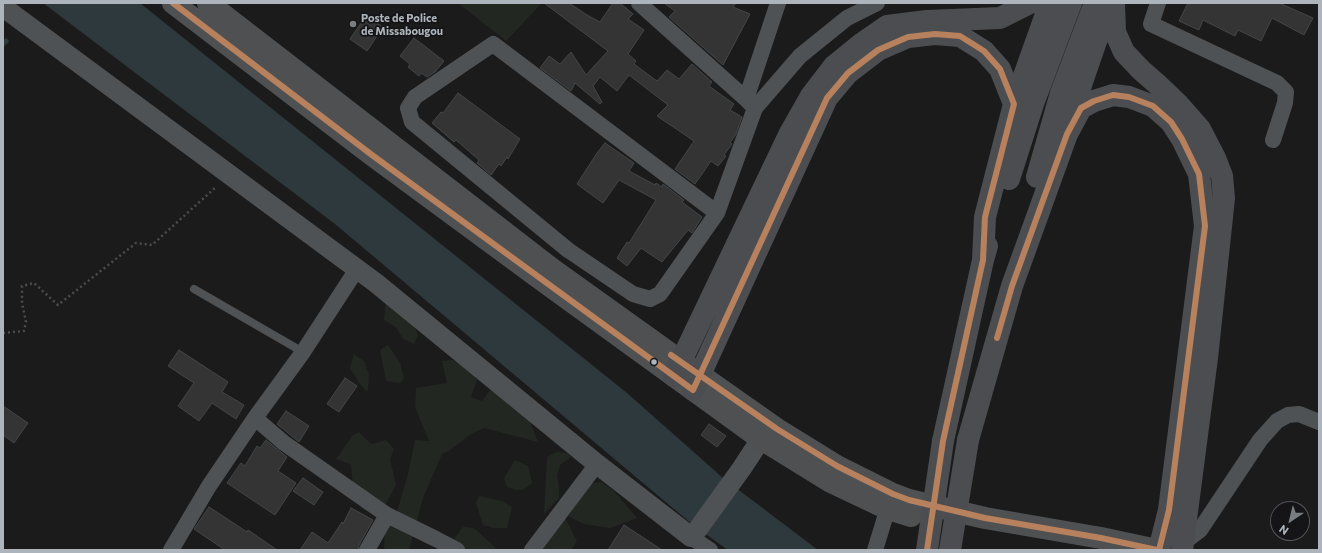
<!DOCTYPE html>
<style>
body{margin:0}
#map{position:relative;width:1322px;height:553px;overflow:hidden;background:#1b1b1b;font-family:Commissioner,sans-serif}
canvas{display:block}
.frame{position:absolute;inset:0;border:4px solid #adb4bb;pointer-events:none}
.north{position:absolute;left:1270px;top:501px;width:40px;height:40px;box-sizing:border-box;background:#151517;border:1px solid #525559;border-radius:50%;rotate:215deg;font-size:11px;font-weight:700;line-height:16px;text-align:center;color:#adb4bb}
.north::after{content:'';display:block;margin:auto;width:14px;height:18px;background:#7a7e83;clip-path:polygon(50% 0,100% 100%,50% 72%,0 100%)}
</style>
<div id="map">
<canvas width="1322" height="553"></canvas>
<div class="frame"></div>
<div class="north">N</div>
</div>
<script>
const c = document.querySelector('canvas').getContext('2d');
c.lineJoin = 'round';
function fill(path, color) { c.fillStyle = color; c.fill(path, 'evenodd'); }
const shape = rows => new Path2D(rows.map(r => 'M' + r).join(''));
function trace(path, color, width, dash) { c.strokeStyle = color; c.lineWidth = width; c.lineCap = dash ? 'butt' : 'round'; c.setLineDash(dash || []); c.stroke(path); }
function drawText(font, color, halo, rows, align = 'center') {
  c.font = font + ' Commissioner,sans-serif'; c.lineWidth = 3.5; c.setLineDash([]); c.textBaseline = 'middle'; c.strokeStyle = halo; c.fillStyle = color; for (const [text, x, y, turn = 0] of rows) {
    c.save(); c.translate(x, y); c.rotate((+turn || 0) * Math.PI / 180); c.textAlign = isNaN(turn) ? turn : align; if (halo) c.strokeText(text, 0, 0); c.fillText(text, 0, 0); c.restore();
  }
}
fill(shape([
 [458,3,542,3,506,41],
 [386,298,414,324,418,335,414,344,403,339,396,327,384,320],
 [388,345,400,363,404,378,400,383,386,381,380,350],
 [354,354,364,361,369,375,368,390,367,392,359,383,350,368],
 [452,360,468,368,477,380,471,397,482,401,492,388,529,420,538,442,484,428,471,434,449,451,442,454,423,498,409,550,384,550,385,530,396,515,408,474,415,440,429,441,415,407,416,388,447,383,442,361],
 [359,432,371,444,386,440,394,449,390,459,396,485,380,515,362,509,353,486,351,464,336,459,352,436],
 [557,452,567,453,571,457,560,465,557,475,559,488,559,498,544,514,547,457],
 [515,460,528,466,530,474,532,483,523,490,516,490,507,487,504,478],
 [602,482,615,492,637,518,610,528,584,524,568,516,590,483],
 [479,496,502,501,512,507,507,528,493,528,483,525,476,503],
 [563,514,577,541,571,550,528,550],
 [463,527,474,528,498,550,453,550,453,540]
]), '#222821');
fill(shape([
 [43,3,140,3,627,393,723,478,818,550,728,550,693,525,335,224]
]), '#2e393d');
trace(shape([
 [3,44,6,41]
]), '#2e393d', 5);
const building = shape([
 [544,3,569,3,587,15,600,22,613,3,620,3,633,14,628,19,644,30,628,54,636,61,634,64,657,81,667,70,679,79,692,64,712,82,709,86,734,104,730,110,742,117,736,134,730,143,732,144,724,155,726,156,718,166,711,161,695,184,675,169,694,141,657,116,668,105,629,75,617,91,600,77,593,86,602,102,600,104,575,83,571,91,540,68,549,56,560,64,571,52,586,75,608,51,544,3],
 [664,3,736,3,733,7,750,14,723,65,669,17,675,11,664,3],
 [1188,3,1279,3,1313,18,1304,35,1272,18,1261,41,1238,30,1235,36,1203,20,1199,30,1179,21,1188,3],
 [366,16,383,27,367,51,350,39,366,16],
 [414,38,444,61,435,72,427,77,421,73,419,76,408,67,410,64,400,56,414,38],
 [458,93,520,139,508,159,507,157,501,166,499,164,491,175,477,163,479,160,456,140,454,142,432,123,441,112,443,113,458,93],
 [605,143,634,163,629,171,655,185,656,183,662,187,663,184,684,200,682,202,702,217,692,233,688,230,662,262,641,248,627,266,617,258,627,242,629,243,656,200,619,180,603,203,577,184,597,153,605,143],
 [179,350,228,382,222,392,244,405,236,419,212,403,199,421,178,406,194,383,168,366,179,350],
 [345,378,357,386,339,412,327,404,345,378],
 [3,406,28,423,14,443,3,435,3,406],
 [286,411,309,426,299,442,277,424,286,411],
 [709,424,726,436,717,447,701,435,709,424],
 [266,440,287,457,278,471,296,483,275,515,227,483,241,463,245,466,257,446,260,448,266,440],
 [303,478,323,492,314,505,293,491,303,478],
 [209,507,247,532,248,530,277,550,225,550,194,529,209,507],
 [351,508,373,520,359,545,358,550,300,550,312,532,328,543,342,522,343,524,351,508],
 [624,525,662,550,608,550,624,525]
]);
fill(building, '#343435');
trace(building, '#434647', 1);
trace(shape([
 [3,333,24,331,26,322,22,303,22,286,34,283,58,305,136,243,152,245,216,187]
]), '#4b4c4f', 2.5, [2, 3]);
trace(shape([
 [194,289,303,352]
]), '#4f5254', 8);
trace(shape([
 [639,3,746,99],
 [1158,3,1151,24,1277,83,1286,92,1285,103,1273,140],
 [755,108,800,56,847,18,877,3],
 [717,213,493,44,415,97,408,108,412,122,568,250,633,294,650,299,660,294,717,213,755,108,746,99,778,3],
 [255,418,284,443,387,515,436,539,457,550],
 [691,537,710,550],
 [1184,542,1200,530,1260,440,1277,421,1288,415,1299,414,1319,422],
 [171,550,209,486,255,418,303,352,357,269],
 [367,550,387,515],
 [532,550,597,464],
 [875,550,891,498]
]), '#4f5254', 16);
trace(shape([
 [3,7,376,283,597,464,691,537,698,529,742,468,761,439,771,425]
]), '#4f5254', 20);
trace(shape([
 [173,3,372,155,543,281,761,439,829,481,888,509,911,516],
 [208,3,552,269,700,375,777,429,837,466,893,494,909,500,985,518,1101,538,1157,550]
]), '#4e5052', 22);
trace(shape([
 [1114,3,1115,32,1124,52,1141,70,1157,84,1178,104,1200,129,1215,158,1222,176,1224,198,1207,358,1182,550],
 [1014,104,1050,3],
 [1067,134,1081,108,1094,101,1113,95,1129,97,1153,106,1171,122,1182,139,1199,174,1205,226,1169,510,1159,550],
 [1037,177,1061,93,1095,3],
 [1009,179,1034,101,1071,3],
 [674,376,789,135,811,96,834,66,861,44,887,26,927,21,1000,18,1030,3],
 [693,390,827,98,848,73,878,50,908,37,935,34,960,36,984,51,1000,69,1014,104,985,217,983,260],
 [968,440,1012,286,1067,134,1082,82,1102,24,1112,4],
 [943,441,983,260,987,246]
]), '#4c4d50', 22);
trace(shape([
 [927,550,943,441],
 [950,550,968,440]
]), '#4c4d50', 22);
trace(shape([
 [173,3,372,155,693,390,827,98,848,73,878,50,908,37,935,34,960,36,984,51,1000,69,1014,104,985,217,983,260,943,441,927,550],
 [997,338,1012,286,1067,134,1081,108,1094,101,1113,95,1129,97,1153,106,1171,122,1182,139,1199,174,1205,226,1169,510,1159,550],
 [671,355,777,429,837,466,893,494,909,500,985,518,1101,538,1157,550]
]), '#b6815c', 6);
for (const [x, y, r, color] of [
 [353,24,4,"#7a7e83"],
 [654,362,3.5,"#adb4bb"]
]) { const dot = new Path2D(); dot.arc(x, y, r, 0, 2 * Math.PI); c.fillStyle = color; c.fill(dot); trace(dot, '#151517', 1.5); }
drawText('bold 11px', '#adb4bb', '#151517', [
 ["Poste de Police",361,18],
 ["de Missabougou",361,31]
], 'left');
</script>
